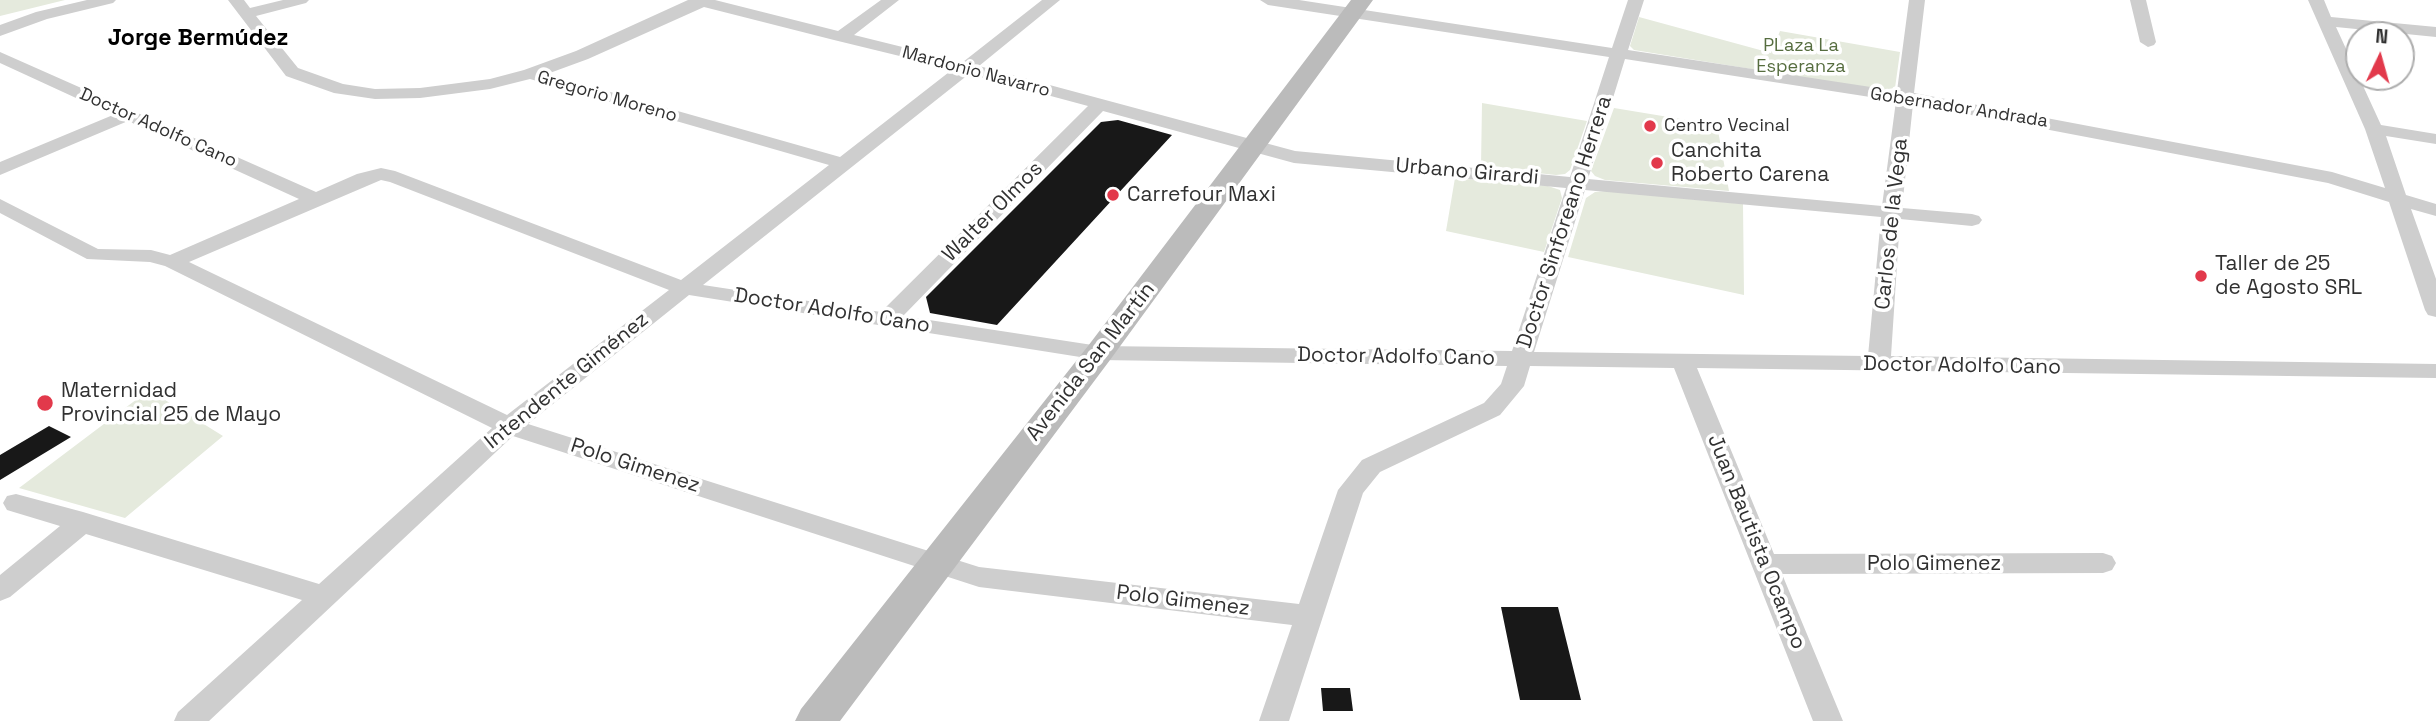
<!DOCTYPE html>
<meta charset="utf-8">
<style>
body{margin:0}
#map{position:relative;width:2436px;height:721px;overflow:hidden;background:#fff;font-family:"Space Grotesk",sans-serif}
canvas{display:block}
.north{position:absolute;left:2345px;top:21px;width:70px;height:70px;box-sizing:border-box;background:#fff;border:2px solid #adadad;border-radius:50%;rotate:5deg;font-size:19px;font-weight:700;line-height:28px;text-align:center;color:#313131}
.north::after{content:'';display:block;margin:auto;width:24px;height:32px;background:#e2394b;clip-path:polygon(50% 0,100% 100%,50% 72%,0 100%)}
</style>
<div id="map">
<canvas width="2436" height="721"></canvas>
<div class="north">N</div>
</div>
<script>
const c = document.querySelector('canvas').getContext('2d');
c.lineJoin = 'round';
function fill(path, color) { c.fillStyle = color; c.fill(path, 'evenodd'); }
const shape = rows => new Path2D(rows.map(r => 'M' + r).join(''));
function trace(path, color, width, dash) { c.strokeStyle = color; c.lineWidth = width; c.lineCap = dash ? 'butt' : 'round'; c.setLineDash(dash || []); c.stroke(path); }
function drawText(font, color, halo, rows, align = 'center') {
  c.font = font + ' "Space Grotesk",sans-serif'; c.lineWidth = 7; c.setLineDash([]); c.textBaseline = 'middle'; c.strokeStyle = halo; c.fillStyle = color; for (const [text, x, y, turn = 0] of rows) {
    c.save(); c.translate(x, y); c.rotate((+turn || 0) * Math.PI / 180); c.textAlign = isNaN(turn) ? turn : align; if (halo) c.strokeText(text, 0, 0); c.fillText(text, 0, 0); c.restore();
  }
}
fill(shape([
 [0,0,65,0,0,16],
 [1639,17,1771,53,1780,31,1900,52,1895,88,1881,90,1634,50,1630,46],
 [1482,103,1587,121,1570,170,1565,174,1556,175,1481,167],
 [1614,108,1717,125,1729,191,1605,180,1595,176,1591,171],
 [1455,178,1548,186,1560,190,1562,198,1544,252,1446,231],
 [1607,191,1743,204,1744,295,1568,257,1586,198,1595,192],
 [149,390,223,436,125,518,19,488]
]), '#e5eadd');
fill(shape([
 [1118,120,1172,135,997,325,930,313,926,297,1101,122],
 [49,426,71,437,0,480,0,455],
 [1501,607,1558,607,1581,700,1520,700],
 [1321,688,1350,688,1353,711,1323,711]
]), '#181818');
fill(shape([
 [87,0,116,0,113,3,47,19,0,36,0,25,36,12,87,0],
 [228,0,244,0,250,8,283,0,309,0,306,3,256,16,298,68,343,84,375,89,420,88,490,79,524,70,576,51,688,0,715,0,838,31,881,0,899,0,854,35,963,62,1042,0,1060,0,979,66,1295,151,1570,177,1609,57,1268,5,1260,0,1299,0,1612,48,1628,0,1644,0,1628,50,1897,91,1909,0,1925,0,1914,93,2332,172,2385,188,2365,129,2308,0,2324,0,2331,17,2436,27,2436,37,2336,27,2381,125,2436,134,2436,144,2386,136,2406,195,2436,204,2436,216,2411,209,2436,279,2436,317,2428,315,2425,310,2389,202,2328,183,1913,104,1902,208,1972,214,1979,216,1982,220,1979,224,1972,226,1900,219,1891,356,2436,364,2436,378,1697,368,1774,554,2103,553,2112,556,2116,563,2112,570,2103,573,1782,574,1843,721,1813,721,1674,368,1530,366,1524,386,1500,415,1380,472,1363,493,1289,721,1259,721,1292,625,979,587,513,436,209,721,174,721,178,712,302,600,86,534,10,597,0,601,0,575,60,526,7,510,3,503,7,496,16,494,83,512,319,584,492,428,165,266,150,262,87,259,0,213,0,199,98,249,151,250,170,255,299,199,128,121,0,175,0,162,113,115,0,63,0,52,316,192,357,174,381,168,395,171,681,280,829,165,530,79,490,89,420,98,375,99,334,93,286,76,228,0],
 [704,7,834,40,953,69,840,157,547,74,588,59,704,7],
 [1625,59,1896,101,1882,206,1588,179,1625,59],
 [969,74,1088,106,881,312,703,285,969,74],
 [1103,111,1294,163,1566,188,1512,351,1099,346,903,316,1103,111],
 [381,180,390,182,669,290,507,415,189,262,381,180],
 [1585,190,1881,217,1868,356,1534,352,1585,190],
 [689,295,1099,360,1507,366,1501,384,1484,403,1362,460,1338,490,1299,604,979,567,528,424,689,295],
 [2130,0,2146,0,2156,42,2154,45,2148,47,2140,42,2130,0]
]), '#cecece');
fill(shape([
 [1351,0,1373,0,1110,360,840,721,795,721,801,709,1088,346,1351,0]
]), '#bbb');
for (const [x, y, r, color] of [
 [1650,126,7,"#e2394b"],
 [1657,163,7,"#e2394b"],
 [1113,195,7,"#e2394b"],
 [2201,276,7,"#e2394b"],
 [45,403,9,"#e2394b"]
]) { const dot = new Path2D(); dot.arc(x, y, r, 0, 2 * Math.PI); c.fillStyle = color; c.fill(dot); trace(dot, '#fff', 2.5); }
drawText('18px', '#566d3f', '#fff', [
 ["PLaza La",1801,46],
 ["Esperanza",1801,67]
]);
drawText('18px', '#313131', '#fff', [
 ["Mardonio Navarro",976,72,15],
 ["Gregorio Moreno",607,97,16],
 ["Gobernador Andrada",1959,108,9],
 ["Doctor Adolfo Cano",158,128,24]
]);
drawText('18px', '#313131', '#fff', [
 ["Centro Vecinal",1664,126]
], 'left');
drawText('21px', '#313131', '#fff', [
 ["Canchita",1671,151],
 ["Roberto Carena",1671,175],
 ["Carrefour Maxi",1127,195],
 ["Taller de 25",2215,264],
 ["de Agosto SRL",2215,288],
 ["Maternidad",61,391],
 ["Provincial 25 de Mayo",61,415]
], 'left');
drawText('21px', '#313131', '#fff', [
 ["Urbano Girardi",1467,172,5],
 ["Walter Olmos",993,212,-45],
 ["Doctor Sinforeano Herrera",1565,222,-72],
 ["Carlos de la Vega",1892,224,-84],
 ["Doctor Adolfo Cano",832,311,9],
 ["Doctor Adolfo Cano",1396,357,1],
 ["Avenida San Martín",1091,362,-52],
 ["Doctor Adolfo Cano",1962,366,1],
 ["Intendente Giménez",567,381,-39],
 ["Polo Gimenez",635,466,18],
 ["Juan Bautista Ocampo",1756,542,68],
 ["Polo Gimenez",1934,564],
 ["Polo Gimenez",1183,601,7]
]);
drawText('bold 23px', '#000', '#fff', [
 ["Jorge Bermúdez",198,39]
]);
</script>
